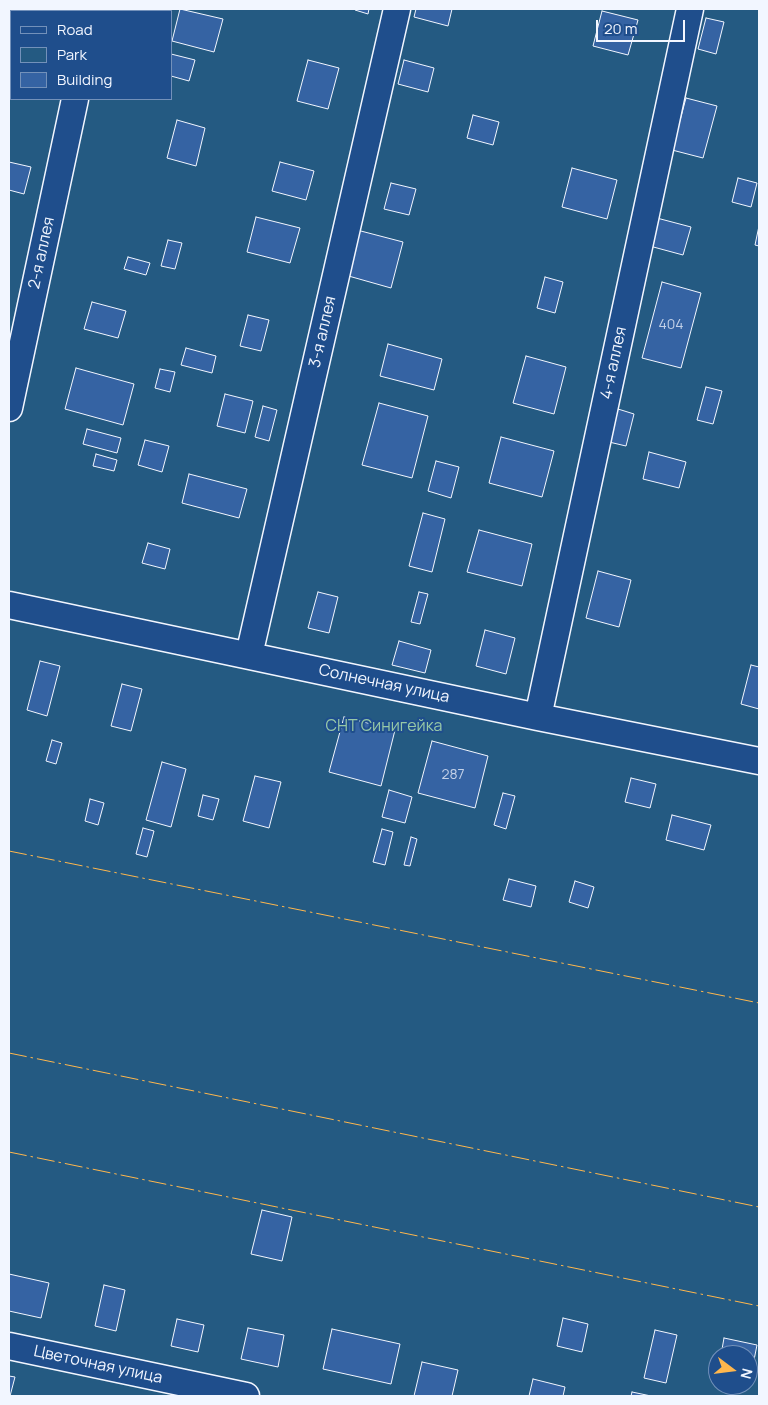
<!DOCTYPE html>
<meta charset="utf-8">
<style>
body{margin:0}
#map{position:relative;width:768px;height:1405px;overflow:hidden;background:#1f4e8c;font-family:Manrope,sans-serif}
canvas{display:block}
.frame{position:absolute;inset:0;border:10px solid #f2f6ff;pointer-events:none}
.legend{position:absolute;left:10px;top:10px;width:162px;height:90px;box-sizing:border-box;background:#1f4e8c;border:1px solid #7391ba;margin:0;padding:6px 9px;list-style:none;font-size:15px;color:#f2f6ff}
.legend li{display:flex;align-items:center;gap:10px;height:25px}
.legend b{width:25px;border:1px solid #7391ba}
.north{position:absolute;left:708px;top:1345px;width:50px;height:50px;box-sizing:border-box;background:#1f4e8c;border:1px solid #7391ba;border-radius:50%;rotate:105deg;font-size:14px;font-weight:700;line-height:20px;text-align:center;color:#f2f6ff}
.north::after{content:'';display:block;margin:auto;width:18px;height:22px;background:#ffb74d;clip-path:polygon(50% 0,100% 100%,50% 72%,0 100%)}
.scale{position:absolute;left:596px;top:20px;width:89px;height:22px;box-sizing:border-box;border:2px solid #f2f6ff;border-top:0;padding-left:6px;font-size:15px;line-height:18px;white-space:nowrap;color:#f2f6ff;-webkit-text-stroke:4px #1f4e8c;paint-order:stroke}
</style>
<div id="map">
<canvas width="768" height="1405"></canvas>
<div class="frame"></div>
<ul class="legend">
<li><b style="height:6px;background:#1f4e8c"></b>Road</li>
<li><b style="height:14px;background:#245a82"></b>Park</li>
<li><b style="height:14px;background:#3563a3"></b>Building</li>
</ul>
<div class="north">N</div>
<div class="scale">20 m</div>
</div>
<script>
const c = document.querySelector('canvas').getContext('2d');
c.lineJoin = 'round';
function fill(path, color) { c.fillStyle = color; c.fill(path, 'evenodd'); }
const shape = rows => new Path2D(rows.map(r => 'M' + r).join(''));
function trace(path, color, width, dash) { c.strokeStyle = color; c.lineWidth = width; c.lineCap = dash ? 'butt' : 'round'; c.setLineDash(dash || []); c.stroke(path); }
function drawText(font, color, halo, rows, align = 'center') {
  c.font = font + ' Manrope,sans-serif'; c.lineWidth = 4; c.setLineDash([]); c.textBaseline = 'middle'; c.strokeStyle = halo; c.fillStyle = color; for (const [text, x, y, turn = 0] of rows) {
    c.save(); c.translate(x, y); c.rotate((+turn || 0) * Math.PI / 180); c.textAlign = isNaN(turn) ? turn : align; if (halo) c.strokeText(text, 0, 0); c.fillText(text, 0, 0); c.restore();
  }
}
const green = shape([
 [9,9,759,9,759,1396,9,1396,9,9],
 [11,11,171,11,171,99,11,99,11,11],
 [718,1355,748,1355,748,1385,718,1385,718,1355]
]);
fill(green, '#245a82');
trace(green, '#a8bbd7', 1);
const building = shape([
 [180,9,223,19,214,52,172,41,180,9],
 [355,9,369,9,368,14,355,10,355,9],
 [416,9,452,9,448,26,414,17,416,9],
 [602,11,638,20,628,55,593,46,602,11],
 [706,18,724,22,716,54,698,49,706,18],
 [171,54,195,60,189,81,171,76,171,54],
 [308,60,339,68,328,109,297,101,308,60],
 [404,60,434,68,428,92,398,84,404,60],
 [686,98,717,106,703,158,672,150,686,98],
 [473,115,499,122,493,145,467,138,473,115],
 [177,120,205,128,196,166,167,158,177,120],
 [9,162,31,167,24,194,9,190,9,162],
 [280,162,314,171,306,200,272,191,280,162],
 [572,168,617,180,607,219,562,207,572,168],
 [738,178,757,183,751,207,732,202,738,178],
 [391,183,416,189,409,215,384,209,391,183],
 [256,217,300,228,290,263,247,252,256,217],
 [653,217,691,227,683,255,646,245,653,217],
 [759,226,759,246,755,245,759,226],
 [357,230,403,242,391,288,345,275,357,230],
 [168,240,182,243,175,269,161,266,168,240],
 [128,257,150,263,146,275,124,269,128,257],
 [545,277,563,282,555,313,537,308,545,277],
 [662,282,701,293,681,368,642,358,662,282],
 [92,302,126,311,118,338,84,329,92,302],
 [248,315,269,320,261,351,240,346,248,315],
 [388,344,442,359,434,390,380,376,388,344],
 [186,348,216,356,212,373,181,365,186,348],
 [526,356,566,367,554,414,513,403,526,356],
 [76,368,134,384,123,425,65,409,76,368],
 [160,369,175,372,170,392,155,388,160,369],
 [706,387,722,391,713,424,697,420,706,387],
 [225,394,253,401,245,433,217,426,225,394],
 [379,403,428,416,412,478,362,465,379,403],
 [263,406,277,410,269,441,255,437,263,406],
 [618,409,634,414,626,446,609,442,618,409],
 [87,429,121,438,117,453,83,444,87,429],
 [501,437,554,451,542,497,489,483,501,437],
 [145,440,169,446,162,472,138,465,145,440],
 [649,452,686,462,679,488,643,479,649,452],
 [96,454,117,460,114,471,93,466,96,454],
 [436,461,459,467,451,498,428,491,436,461],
 [189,474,247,489,239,518,182,503,189,474],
 [423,513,445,519,432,572,409,566,423,513],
 [479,530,532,544,522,586,467,572,479,530],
 [148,543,170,549,165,569,142,563,148,543],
 [598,571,631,580,619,627,586,618,598,571],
 [318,592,338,597,329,633,308,628,318,592],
 [419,592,428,594,420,624,411,622,419,592],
 [485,630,515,638,506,674,476,666,485,630],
 [399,641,431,650,425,673,392,665,399,641],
 [40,661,60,666,47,716,27,710,40,661],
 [751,665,759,667,759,709,741,704,751,665],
 [122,684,142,689,131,731,111,726,122,684],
 [344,717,395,730,381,786,329,772,344,717],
 [52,740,62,743,56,764,46,761,52,740],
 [432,741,488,756,475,808,418,793,432,741],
 [162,762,186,769,171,827,146,820,162,762],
 [255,776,281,782,269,828,243,821,255,776],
 [631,778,656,784,650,808,625,802,631,778],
 [389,790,412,797,405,823,382,817,389,790],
 [503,793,515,796,506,829,494,825,503,793],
 [203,795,219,799,213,820,198,816,203,795],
 [90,799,104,803,98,825,85,821,90,799],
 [672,815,711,825,704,850,666,840,672,815],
 [143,828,154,831,147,857,136,854,143,828],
 [382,829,393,832,385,865,373,862,382,829],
 [411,837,417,839,410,866,404,865,411,837],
 [509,879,536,886,531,907,503,900,509,879],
 [575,881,594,887,588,908,569,902,575,881],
 [262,1210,292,1217,282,1261,251,1254,262,1210],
 [9,1274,49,1283,41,1318,9,1311,9,1274],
 [104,1285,125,1290,116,1331,95,1326,104,1285],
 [563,1318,588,1324,582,1352,557,1346,563,1318],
 [177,1319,204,1325,198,1352,171,1346,177,1319],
 [248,1328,284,1335,278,1367,241,1359,248,1328],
 [332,1329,400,1344,391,1384,323,1369,332,1329],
 [655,1330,677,1335,666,1383,644,1378,655,1330],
 [724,1338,757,1345,749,1385,747,1385,748,1385,748,1355,721,1355,724,1338],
 [422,1362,458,1370,452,1396,414,1396,422,1362],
 [9,1376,15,1377,10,1396,9,1396,9,1376],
 [533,1379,565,1387,563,1396,529,1396,533,1379],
 [632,1392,651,1396,631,1396,632,1392]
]);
fill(building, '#3563a3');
trace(building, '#f2f6ff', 1);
const street = shape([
 [94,11,95,9],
 [9,408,75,99],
 [9,605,538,717,759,761],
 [249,655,397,9],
 [538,717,690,9],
 [9,1346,246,1396]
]);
trace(street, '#f2f6ff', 29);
trace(street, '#1f4e8c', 26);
trace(shape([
 [9,851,759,1003],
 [9,1053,759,1207],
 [9,1152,759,1306]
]), '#ffb74d', 1, [18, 4, 2.5, 4]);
drawText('14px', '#c3d1e8', null, [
 ["404",671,325],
 ["287",453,775]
]);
drawText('16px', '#f2f6ff', '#1f4e8c', [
 ["2-я аллея",42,253,-78],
 ["3-я аллея",323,332,-77],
 ["4-я аллея",614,363,-78],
 ["Солнечная улица",384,684,12],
 ["Цветочная улица",98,1365,12]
]);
drawText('16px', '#97c8a6', '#1f4e8c', [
 ["СНТ Синигейка",384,727]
]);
</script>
